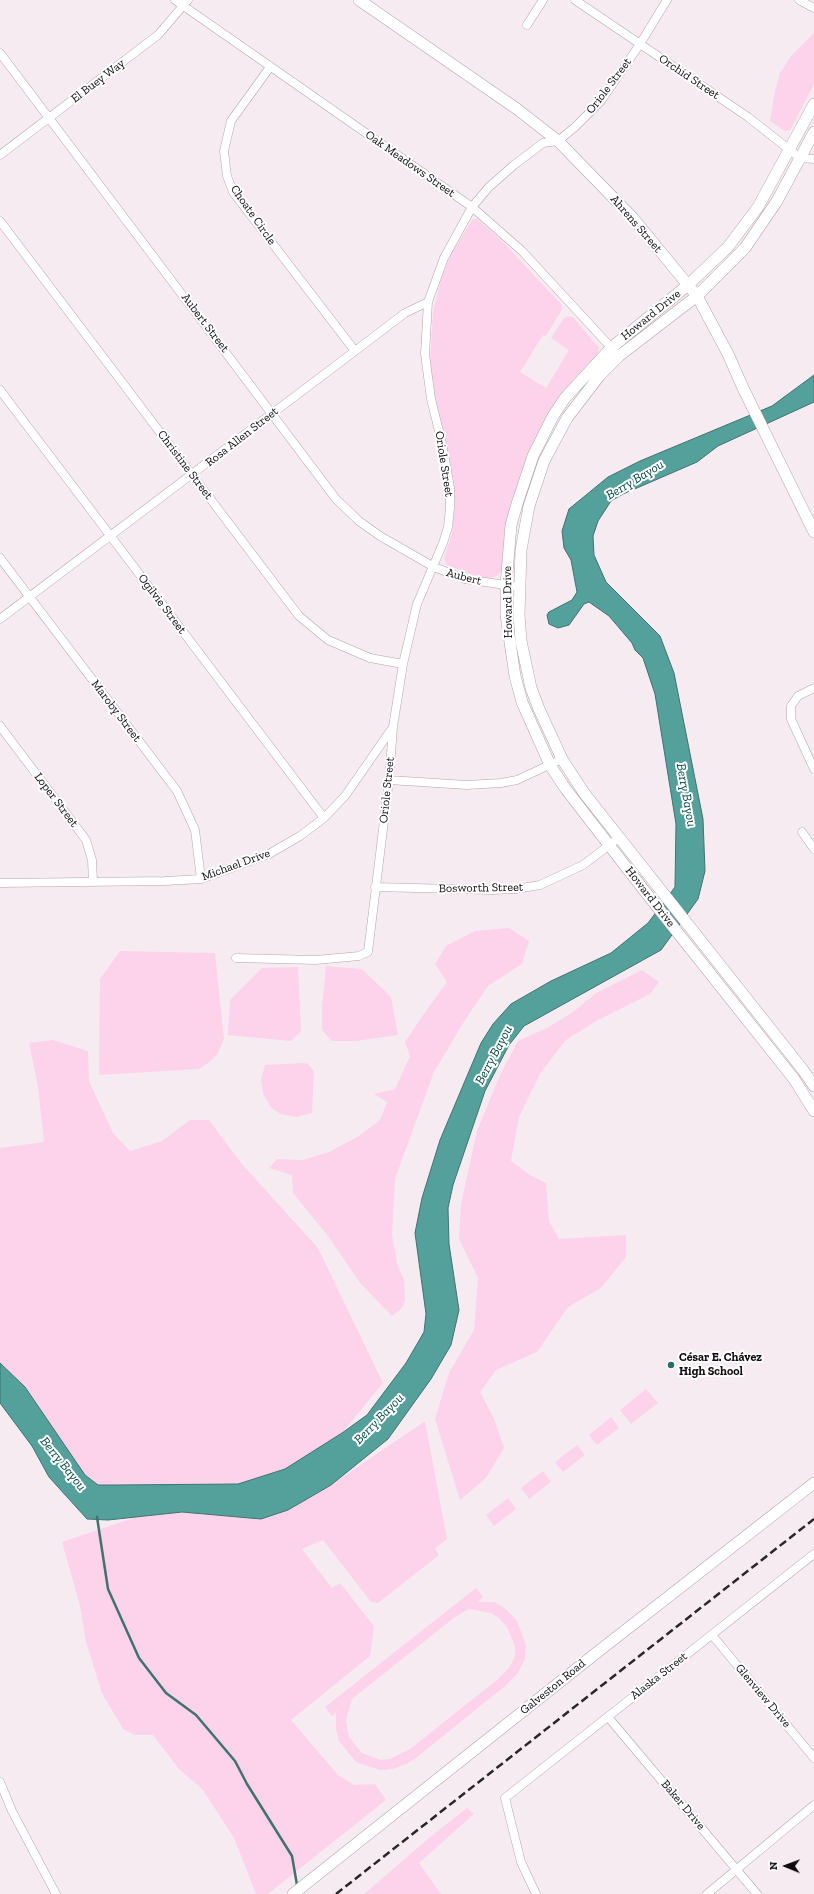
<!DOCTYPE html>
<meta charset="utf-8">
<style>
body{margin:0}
#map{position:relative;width:814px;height:1894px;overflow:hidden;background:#f7ebf2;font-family:"Zilla Slab",serif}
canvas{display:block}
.north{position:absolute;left:766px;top:1846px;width:40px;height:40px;-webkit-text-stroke:3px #fff;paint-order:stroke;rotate:271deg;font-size:11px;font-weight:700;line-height:16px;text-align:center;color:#0f0b0e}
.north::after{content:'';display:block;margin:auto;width:14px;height:18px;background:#0f0b0e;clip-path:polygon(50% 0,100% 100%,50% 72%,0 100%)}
</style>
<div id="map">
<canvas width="814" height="1894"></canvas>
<div class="north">N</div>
</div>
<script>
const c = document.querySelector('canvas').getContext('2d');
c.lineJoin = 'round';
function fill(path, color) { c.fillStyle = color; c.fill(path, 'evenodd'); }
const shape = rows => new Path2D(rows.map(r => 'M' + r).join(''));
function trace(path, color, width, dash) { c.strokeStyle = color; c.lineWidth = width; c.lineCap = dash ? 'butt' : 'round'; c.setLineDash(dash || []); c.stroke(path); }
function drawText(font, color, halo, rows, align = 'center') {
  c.font = font + ' "Zilla Slab",serif'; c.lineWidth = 4; c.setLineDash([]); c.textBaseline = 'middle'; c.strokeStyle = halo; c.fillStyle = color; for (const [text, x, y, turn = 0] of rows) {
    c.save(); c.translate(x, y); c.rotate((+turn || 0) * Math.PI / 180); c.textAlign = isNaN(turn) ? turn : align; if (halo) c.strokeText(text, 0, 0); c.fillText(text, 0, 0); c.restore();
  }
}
fill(shape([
 [814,33,814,84,790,130,785,131,770,121,775,91,780,73,791,56],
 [473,219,477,219,501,240,561,304,562,309,546,336,543,335,520,372,546,388,569,350,551,338,564,318,569,316,573,317,599,348,598,354,573,380,554,407,529,455,512,502,505,539,501,571,497,576,488,578,470,574,452,567,446,564,444,559,452,533,455,502,452,473,435,398,430,362,433,311,441,280,451,254],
 [509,928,529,941,522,964,488,986,465,1020,434,1072,395,1179,392,1235,397,1263,404,1280,405,1301,402,1308,392,1316,360,1283,328,1236,293,1193,292,1175,269,1168,277,1159,303,1160,329,1152,359,1136,380,1120,387,1102,374,1094,395,1089,410,1056,405,1042,421,1018,447,982,435,964,446,946,475,931],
 [120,951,215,953,224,1039,217,1055,208,1063,199,1069,99,1075,100,979],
 [326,966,362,969,391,997,398,1035,356,1041,332,1041,322,1030,322,1007],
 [298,967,301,1031,291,1041,228,1035,230,1000,262,968],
 [642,970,659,982,650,994,598,1020,566,1040,541,1072,519,1117,511,1161,530,1175,546,1183,549,1221,559,1239,626,1235,626,1257,601,1288,568,1307,537,1352,496,1370,480,1392,495,1421,504,1448,486,1478,460,1500,435,1419,449,1373,474,1330,478,1278,459,1239,461,1204,477,1131,500,1075,518,1041,547,1028,573,1012,596,993],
 [53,1040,88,1051,89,1081,113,1133,130,1151,162,1141,190,1120,209,1120,241,1163,318,1248,383,1383,342,1433,285,1469,238,1484,98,1485,85,1475,25,1387,0,1363,0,1148,44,1142,38,1087,29,1043],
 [303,1063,308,1064,314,1071,312,1113,296,1117,281,1114,271,1108,263,1093,261,1080,265,1065],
 [646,1389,658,1403,631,1424,620,1410],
 [611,1417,619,1428,597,1445,589,1435],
 [425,1421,447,1539,435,1548,439,1555,378,1603,371,1602,323,1540,302,1549,332,1588,340,1583,374,1626,370,1656,291,1720,338,1775,354,1785,375,1784,386,1800,268,1894,256,1894,234,1838,203,1790,179,1769,153,1735,135,1735,123,1729,102,1693,86,1642,80,1606,62,1542,136,1517,182,1512,261,1519,288,1510,331,1485],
 [577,1445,585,1455,563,1472,555,1462],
 [543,1471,551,1482,529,1499,521,1488],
 [508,1498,516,1509,494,1526,486,1515],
 [476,1588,483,1597,478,1602,494,1602,506,1609,517,1621,526,1645,525,1659,517,1674,505,1686,416,1758,406,1764,393,1769,380,1770,356,1762,339,1741,336,1729,336,1712,332,1716,325,1707],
 [469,1609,491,1613,499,1618,507,1627,515,1646,515,1656,509,1668,498,1679,410,1749,390,1759,381,1760,362,1753,349,1737,347,1728,346,1720,352,1699,455,1617],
 [467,1808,474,1814,419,1863,441,1894,364,1894,435,1833]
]), '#fdd2eb');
const water = shape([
 [814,375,814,402,718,446,697,462,623,494,611,501,598,521,593,536,594,555,606,582,660,636,674,673,703,819,705,871,698,899,661,950,524,1026,509,1045,485,1091,453,1185,448,1208,449,1244,459,1310,451,1345,431,1379,388,1439,331,1485,288,1510,261,1519,182,1512,108,1520,87,1519,49,1477,32,1446,0,1403,0,1363,25,1387,85,1475,98,1485,115,1485,238,1484,285,1469,342,1433,367,1415,406,1363,424,1332,426,1314,415,1233,422,1198,440,1140,481,1043,493,1024,511,1004,551,981,611,953,648,923,675,887,676,824,655,694,643,658,635,650,632,643,609,616,589,602,584,604,569,625,558,628,549,624,547,615,549,612,572,600,577,592,571,560,564,548,562,531,569,509,608,477,640,461,772,406,814,375]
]);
fill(water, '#54a09a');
trace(water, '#3f7370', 1);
trace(shape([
 [97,1517,108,1589,139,1658,166,1693,196,1715,235,1761,247,1784,292,1856,297,1885]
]), '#3f7370', 2.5);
const street = shape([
 [175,0,472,207,522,251,619,356],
 [575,0,748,117,800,158,814,159],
 [799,0,814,8],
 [527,25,543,0],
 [0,53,336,499,359,521,380,536,434,567,465,579,519,587],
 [270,67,231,121,224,151,227,176,233,192,355,351],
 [0,155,158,35,188,0],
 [0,221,299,616,328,640,370,658,403,664],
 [0,390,324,818],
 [0,558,177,791,195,830,201,879],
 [0,619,355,351,405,313,428,302],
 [814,688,798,696,791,706,791,719,814,769],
 [0,726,86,840,92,860,93,882],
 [389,780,467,785,501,783,517,780,562,759],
 [802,832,814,849],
 [0,883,165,881,201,879,269,854,300,836,324,818,345,796,393,727],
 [375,887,493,890,516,889,540,885,583,865,620,837],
 [236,958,316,960,359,956,368,952,389,780,393,727,403,664,417,604,443,543,448,527,450,508,450,488,442,443,431,399,425,354,428,302,444,258,472,207,489,187,514,165,543,143,558,141,575,127,601,101,640,44,667,0],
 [712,1635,814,1758],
 [608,1717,757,1894],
 [0,1782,12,1811,56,1894],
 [536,1894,521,1862,505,1798,814,1554],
 [707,1894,814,1805]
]);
const secondary = shape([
 [359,0,517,109,558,141,633,218,697,296,728,354,743,388,814,532],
 [814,104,758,207,728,247,688,285,611,348,565,398,553,416,533,456,517,504,511,525,506,585,506,615,515,676,522,702,550,765,565,788,643,889,794,1079,814,1111],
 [814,132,777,201,745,248,697,296,619,356,600,375,567,418,544,461,529,506,521,550,519,615,521,641,531,688,539,709,562,759,584,793,803,1070,814,1086],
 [293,1894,595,1654,814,1483]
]);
trace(street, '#b1a5ab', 9);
trace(secondary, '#b1a5ab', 12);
trace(street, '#fff', 8);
trace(secondary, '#fff', 11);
trace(shape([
 [336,1894,814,1519]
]), '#2a2529', 2.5, [8, 4]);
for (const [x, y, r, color] of [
 [671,1365,4,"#256f6a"]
]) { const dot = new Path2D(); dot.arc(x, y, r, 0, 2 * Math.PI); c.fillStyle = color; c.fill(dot); trace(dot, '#fff', 1.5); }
drawText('12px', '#0f0b0e', '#fff', [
 ["Orchid Street",689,77,34],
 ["El Buey Way",98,81,-37],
 ["Oriole Street",609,86,-53],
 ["Oak Meadows Street",410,164,35],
 ["Choate Circle",253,215,55],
 ["Ahrens Street",636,224,49],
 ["Howard Drive",651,315,-39],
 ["Aubert Street",205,323,53],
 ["Rosa Allen Street",242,437,-38],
 ["Oriole Street",444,464,81],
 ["Christine Street",185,465,53],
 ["Aubert",464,577,15],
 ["Howard Drive",508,602,-91],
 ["Ogilvie Street",162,604,53],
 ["Maroby Street",116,711,53],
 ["Oriole Street",387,790,-84],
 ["Loper Street",56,800,53],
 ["Michael Drive",236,865,-20],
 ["Bosworth Street",481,888,-1],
 ["Howard Drive",650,897,52],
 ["Alaska Street",659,1676,-38],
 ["Galveston Road",553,1687,-39],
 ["Glenview Drive",763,1696,50],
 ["Baker Drive",683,1805,50]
]);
drawText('bold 12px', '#0f0b0e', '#fff', [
 ["César E. Chávez",679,1358],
 ["High School",679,1372]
], 'left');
drawText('italic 13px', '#004945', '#fff', [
 ["Berry Bayou",635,480,-31],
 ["Berry Bayou",686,795,80],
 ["Berry Bayou",494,1055,-62],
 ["Berry Bayou",379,1419,-46],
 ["Berry Bayou",63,1464,51]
]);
</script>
